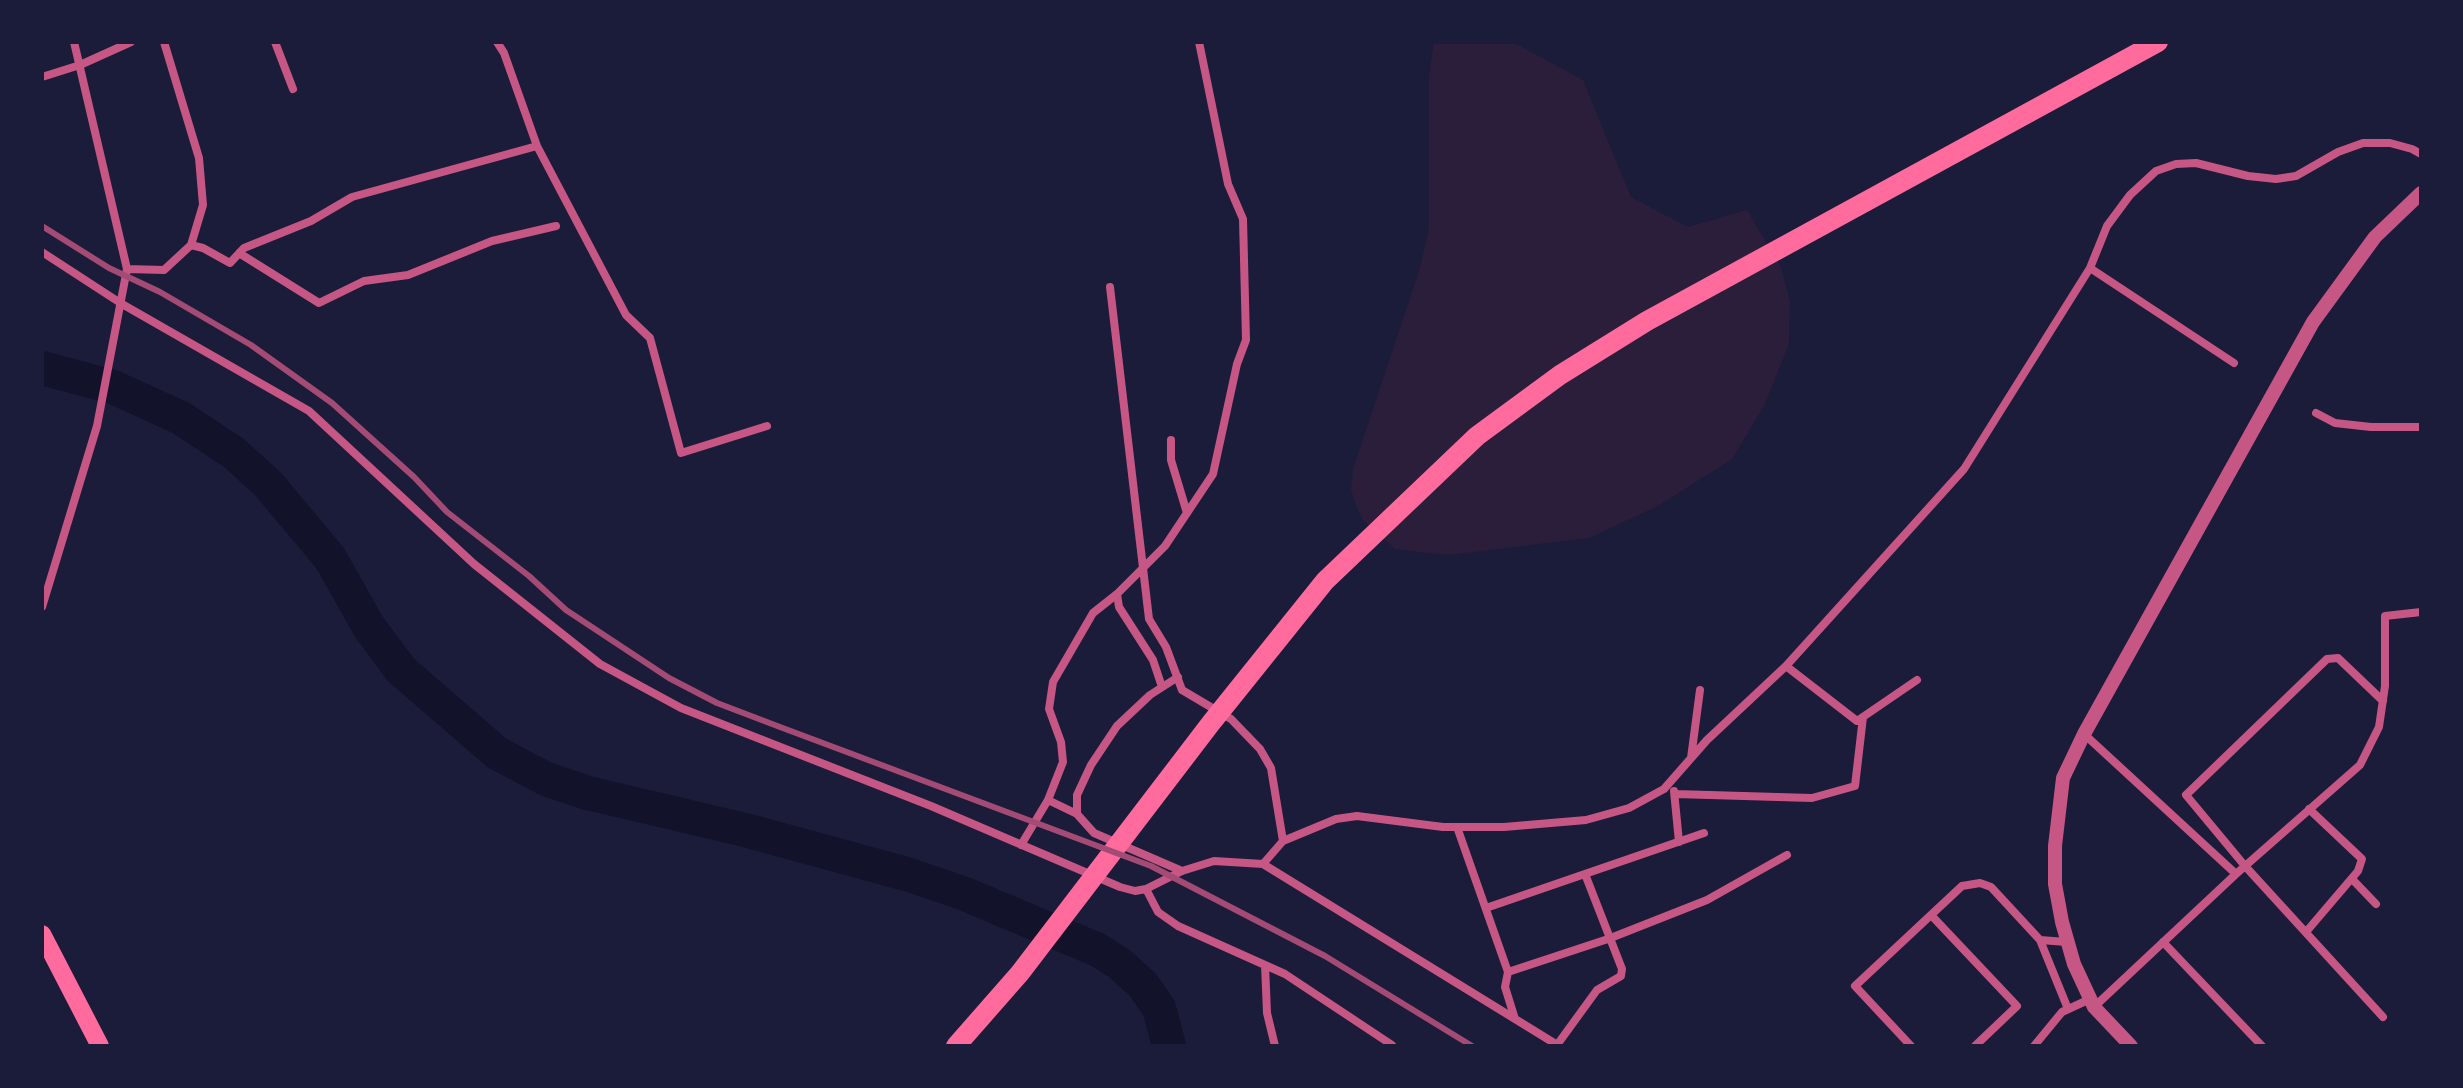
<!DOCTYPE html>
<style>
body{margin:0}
#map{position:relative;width:2463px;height:1088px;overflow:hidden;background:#1b1b3a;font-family:Cabin,sans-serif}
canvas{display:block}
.frame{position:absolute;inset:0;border:44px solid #1b1b3a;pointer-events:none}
</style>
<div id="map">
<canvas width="2463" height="1088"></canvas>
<div class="frame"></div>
</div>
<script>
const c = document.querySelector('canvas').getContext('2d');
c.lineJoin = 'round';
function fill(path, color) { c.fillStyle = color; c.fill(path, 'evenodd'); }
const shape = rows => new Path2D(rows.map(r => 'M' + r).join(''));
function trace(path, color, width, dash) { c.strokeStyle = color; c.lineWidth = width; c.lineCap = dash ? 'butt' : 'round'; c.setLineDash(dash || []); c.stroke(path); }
fill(shape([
 [1434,42,1513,42,1583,80,1631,197,1688,227,1747,210,1781,267,1790,302,1789,344,1764,406,1732,459,1658,506,1589,538,1448,555,1395,549,1363,520,1356,506,1351,490,1353,469,1420,268,1429,227,1429,75]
]), '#2a1e3b');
trace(shape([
 [42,368,113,387,181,418,234,453,269,485,330,558,369,627,401,670,497,753,546,779,588,793,745,830,910,875,965,894,1098,950,1120,964,1143,985,1159,1008,1169,1046]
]), '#12122b', 34);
trace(shape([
 [275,42,293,89],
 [497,42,504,53,537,146],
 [42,77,80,65,131,42],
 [191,245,203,248,230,263,244,248,311,221,352,197,537,146,626,315,650,338,681,453,767,426],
 [42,252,122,304,309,411,474,564,600,664,681,708,931,806,1120,887,1135,891,1146,889,1182,871,1214,861,1263,864,1559,1046],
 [239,253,319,303,364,281,408,275,492,241,556,226],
 [2090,268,2234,363],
 [127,269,164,270,191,245,203,205,199,158,164,42],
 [1110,287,1149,619,1166,647,1182,690,1231,719,1260,749,1271,768,1283,841],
 [2316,413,2335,423,2371,427,2421,427],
 [1171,440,1171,460,1187,513],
 [42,607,97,426,127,269,74,42],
 [1786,666,1857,721,1917,680],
 [1178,677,1150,695,1117,726,1091,765,1077,795,1077,814,1094,833,1182,871],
 [1162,687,1153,660,1119,607,1117,594,1165,546,1213,474,1237,364,1246,340,1243,219,1228,184,1199,42],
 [2383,701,2338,658,2327,659,2186,795,2245,866,2383,1017],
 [2084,734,2236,874],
 [1691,758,1700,690],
 [1674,791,1679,842],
 [1675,794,1812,798,1855,786,1863,717],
 [1077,814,1048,800,1063,762,1061,742,1049,709,1053,682,1093,613,1117,594],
 [1457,827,1508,972,1608,939,1707,900,1787,855],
 [1021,845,1048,800],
 [1263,864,1283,841,1336,819,1357,816,1443,827,1504,827,1586,820,1629,808,1664,789,1707,740,1786,666,1964,469,2090,268,2107,226,2130,195,2156,171,2176,164,2196,163,2248,176,2276,179,2296,176,2338,152,2363,143,2390,143,2412,149,2421,154],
 [2352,879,2376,904],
 [1146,889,1158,912,1178,926,1285,974,1392,1045],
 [1486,908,1704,833],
 [1931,915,2017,1006,1975,1046],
 [2306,932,2358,871,2362,859,2309,809],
 [2040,940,2068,1009],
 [2163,942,2262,1046],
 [1265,965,1267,1013,1275,1046],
 [1508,972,1505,987,1515,1019],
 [2094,1007,2236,874,2360,765,2379,727,2385,686,2385,616,2421,612],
 [1557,1045,1597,990,1621,976,1622,969,1585,874],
 [1911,1046,1855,986,1962,886,1980,883,1991,887,2040,940,2067,942],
 [2034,1046,2062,1012,2090,999]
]), '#c65784', 8);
trace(shape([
 [2131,1046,2094,1007,2074,964,2062,922,2055,884,2055,846,2063,778,2084,734,2313,322,2375,237,2421,193]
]), '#c65784', 14);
trace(shape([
 [42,934,100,1046]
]), '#ff6b9d', 18);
trace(shape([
 [956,1046,1020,973,1211,723,1325,581,1477,436,1560,375,1647,321,2158,42]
]), '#ff6b9d', 20);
trace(shape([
 [42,226,109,268,160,292,251,345,332,403,414,477,447,512,529,576,566,610,669,678,717,703,780,727,1151,866,1325,956,1472,1046]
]), '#a44b75', 6);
</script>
